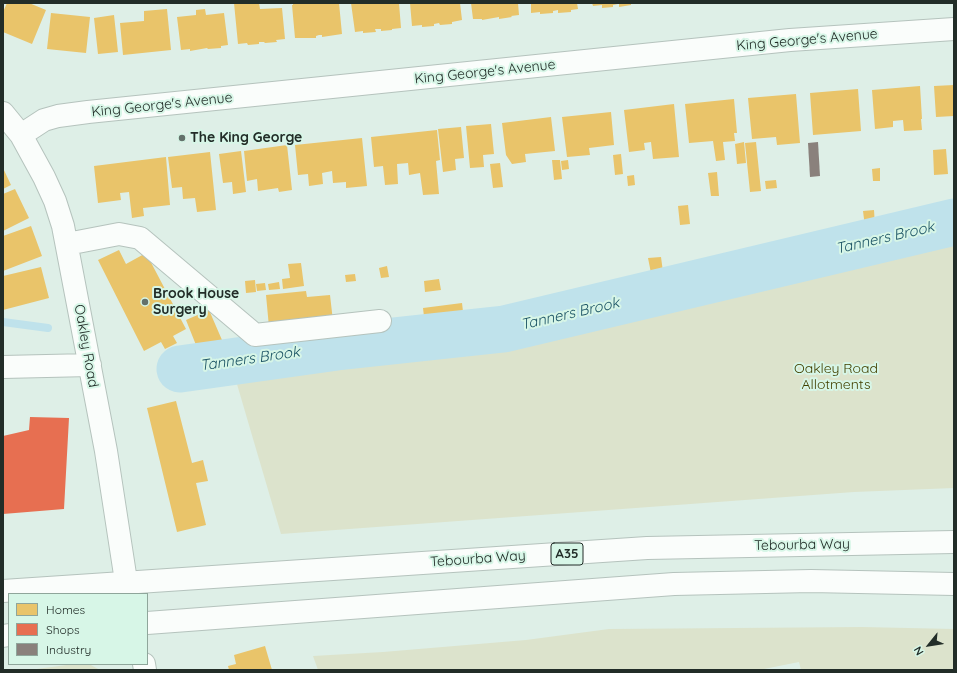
<!DOCTYPE html>
<style>
body{margin:0}
#map{position:relative;width:957px;height:673px;overflow:hidden;background:#deefe7;font-family:Quicksand,sans-serif}
canvas{display:block}
.frame{position:absolute;inset:0;border:4px solid #222d28;pointer-events:none}
.legend{position:absolute;left:8px;top:593px;width:140px;height:72px;box-sizing:border-box;background:#d7f6e7;border:1px solid #8fa69b;margin:0;padding:5px 7px;list-style:none;font-size:12px;color:#222d28}
.legend li{display:flex;align-items:center;gap:8px;height:20px}
.legend b{width:20px;border:1px solid #8fa69b}
.north{position:absolute;left:909px;top:625px;width:40px;height:40px;-webkit-text-stroke:3px #d7f6e7;paint-order:stroke;rotate:240deg;font-size:11px;font-weight:700;line-height:16px;text-align:center;color:#222d28}
.north::after{content:'';display:block;margin:auto;width:14px;height:18px;background:#222d28;clip-path:polygon(50% 0,100% 100%,50% 72%,0 100%)}
</style>
<div id="map">
<canvas width="957" height="673"></canvas>
<div class="frame"></div>
<ul class="legend">
<li><b style="height:11px;background:#e9c46a"></b>Homes</li>
<li><b style="height:11px;background:#e76f51"></b>Shops</li>
<li><b style="height:11px;background:#8a817c"></b>Industry</li>
</ul>
<div class="north">N</div>
</div>
<script>
const c = document.querySelector('canvas').getContext('2d');
c.lineJoin = 'round';
function fill(path, color) { c.fillStyle = color; c.fill(path, 'evenodd'); }
const shape = rows => new Path2D(rows.map(r => 'M' + r).join(''));
function trace(path, color, width, dash) { c.strokeStyle = color; c.lineWidth = width; c.lineCap = dash ? 'butt' : 'round'; c.setLineDash(dash || []); c.stroke(path); }
function drawText(font, color, halo, rows, align = 'center') {
  c.font = font + ' Quicksand,sans-serif'; c.lineWidth = 4; c.setLineDash([]); c.textBaseline = 'middle'; c.strokeStyle = halo; c.fillStyle = color; for (const [text, x, y, turn = 0] of rows) {
    c.save(); c.translate(x, y); c.rotate((+turn || 0) * Math.PI / 180); c.textAlign = isNaN(turn) ? turn : align; if (halo) c.strokeText(text, 0, 0); c.fillText(text, 0, 0); c.restore();
  }
}
fill(shape([
 [954,231,954,488,854,492,281,534,234,374,366,354,507,337,862,252],
 [862,627,954,629,954,670,801,670,799,662,759,670,318,670,313,656,383,652,526,640,609,629],
 [74,664,89,664,100,670,29,670]
]), '#dce3cc');
fill(shape([
 [7,3,29,3,46,10,32,44,3,32,3,12],
 [234,3,259,3,260,9,282,8,285,39,276,40,277,42,265,43,264,42,259,42,259,44,248,45,247,43,238,44],
 [293,3,339,3,342,34,322,37,322,35,319,35,316,36,316,38,295,38,292,5,293,5],
 [351,3,399,3,401,28,392,29,392,30,381,31,381,29,375,29,376,32,363,33,363,31,355,32],
 [410,3,460,3,462,20,452,22,452,24,440,25,439,23,434,24,434,26,422,27,422,25,412,26],
 [471,3,518,3,519,15,511,16,512,17,499,19,499,17,482,20,482,19,473,19],
 [531,3,577,3,578,9,571,10,571,12,558,13,558,10,553,11,553,13,540,14,540,12,531,13],
 [592,3,618,3,618,4,613,5,613,7,602,8,602,5,593,6],
 [619,3,631,3,631,5,619,7],
 [167,9,171,50,123,55,120,23,144,21,144,11],
 [205,9,206,15,224,13,228,45,221,46,221,48,208,49,207,48,190,51,190,49,181,50,177,17,196,15,196,10],
 [51,13,90,17,86,53,47,49],
 [114,15,118,52,98,54,94,18],
 [954,85,954,116,936,117,934,86],
 [920,86,922,119,921,119,922,130,904,131,903,120,893,121,893,127,875,129,872,90],
 [858,89,861,131,813,135,810,93],
 [796,94,800,143,777,145,776,137,752,139,748,98],
 [734,99,737,133,734,133,735,141,723,142,725,160,716,161,713,141,689,143,685,104],
 [674,104,679,157,653,159,651,142,644,143,645,150,629,152,624,110],
 [611,112,614,145,589,148,590,155,567,157,562,117],
 [551,117,555,151,525,154,526,162,512,164,506,155,502,123],
 [491,124,494,154,483,155,484,167,470,168,466,126],
 [461,127,464,158,455,159,456,170,443,172,438,129],
 [437,130,440,160,436,161,439,194,423,195,420,173,409,175,408,163,397,164,398,184,385,185,383,166,374,167,371,137],
 [362,138,367,186,346,188,346,182,333,183,332,171,322,173,323,184,309,186,308,174,298,175,295,145],
 [744,142,746,163,737,164,735,144],
 [756,142,761,191,750,192,745,143],
 [287,145,292,190,279,192,278,188,258,191,257,179,247,181,244,151],
 [946,149,948,174,934,175,933,150],
 [241,151,246,192,233,194,232,182,223,183,219,154],
 [210,152,216,210,197,212,195,198,183,199,182,187,172,188,168,157],
 [621,154,623,174,615,175,613,155],
 [166,157,170,205,143,208,144,216,132,218,129,192,120,193,121,200,98,203,94,166],
 [552,160,560,160,562,179,554,180],
 [568,160,569,169,562,170,561,161],
 [500,163,503,187,493,188,490,164],
 [3,168,11,185,3,189],
 [880,168,880,181,873,181,872,169],
 [717,172,719,196,711,196,708,173],
 [634,175,635,185,628,186,627,176],
 [776,180,777,188,766,189,765,181],
 [15,189,29,218,3,231,3,194],
 [688,205,690,224,680,225,678,206],
 [874,210,875,226,865,227,863,211],
 [31,226,42,256,3,271,3,236],
 [119,250,126,264,146,253,186,329,173,336,177,343,165,349,161,342,144,351,98,260],
 [661,257,663,272,651,273,648,258],
 [301,263,304,286,283,289,282,279,290,278,288,264],
 [387,266,389,277,381,278,379,268],
 [41,267,49,298,3,310,3,276],
 [355,274,356,281,346,282,345,275],
 [439,279,441,290,425,292,424,281],
 [255,280,256,292,246,293,245,281],
 [279,282,280,289,269,290,268,284],
 [265,283,266,290,257,291,256,284],
 [306,291,307,297,330,295,333,321,269,327,266,295],
 [462,303,464,320,425,325,423,308],
 [209,310,222,340,198,350,186,320],
 [176,401,192,463,203,460,208,481,196,483,206,525,177,532,147,408],
 [265,646,272,670,229,670,228,666,236,664,234,655]
]), '#e9c46a');
fill(shape([
 [30,417,69,418,64,509,3,514,3,436,29,430]
]), '#e76f51');
fill(shape([
 [818,142,820,176,810,177,808,143]
]), '#8a817c');
trace(shape([
 [3,322,48,328]
]), '#bfe2eb', 8);
trace(shape([
 [180,369,337,347,504,329,954,222]
]), '#bfe2eb', 47);
const minor = shape([
 [3,113,21,135,44,177,55,201,63,226,106,451,128,594],
 [21,135,44,120,58,116,88,112,790,40,954,29],
 [67,244,119,234,140,238,255,335,380,321],
 [3,367,90,365],
 [144,664,145,670]
]);
const major = shape([
 [3,591,647,548,954,542],
 [147,623,674,584,811,581,954,584],
 [3,636,9,635]
]);
trace(minor, '#b5c3bd', 24);
trace(major, '#b5c3bd', 24);
trace(minor, '#fafdfb', 22);
trace(major, '#fafdfb', 22);
for (const [x, y, r, color] of [
 [182,138,4,"#64716b"],
 [145,302,4,"#64716b"]
]) { const dot = new Path2D(); dot.arc(x, y, r, 0, 2 * Math.PI); c.fillStyle = color; c.fill(dot); trace(dot, '#d7f6e7', 1.5); }
for (const [x, y, w] of [
 [567,554,32]
]) { const box = new Path2D(); box.roundRect(x - w / 2, y - 11, w, 22, 3); c.fillStyle = '#d7f6e7'; c.fill(box); trace(box, '#222d28', 1); }
drawText('bold 13px', '#222d28', null, [
 ["A35",567,554]
]);
drawText('14px', '#222d28', '#d7f6e7', [
 ["King George's Avenue",807,40,-5],
 ["King George's Avenue",485,72,-6],
 ["King George's Avenue",162,105,-6],
 ["Oakley Road",86,346,80],
 ["Tebourba Way",802,545,-1],
 ["Tebourba Way",478,559,-4]
]);
drawText('bold 14px', '#222d28', '#d7f6e7', [
 ["The King George",190,138],
 ["Brook House",153,294],
 ["Surgery",153,310]
], 'left');
drawText('14px', '#434100', '#d7f6e7', [
 ["Oakley Road",836,369],
 ["Allotments",836,385]
]);
drawText('italic 15px', '#1b5364', '#d7f6e7', [
 ["Tanners Brook",885,238,-13],
 ["Tanners Brook",570,314,-13],
 ["Tanners Brook",250,359,-8]
]);
</script>
